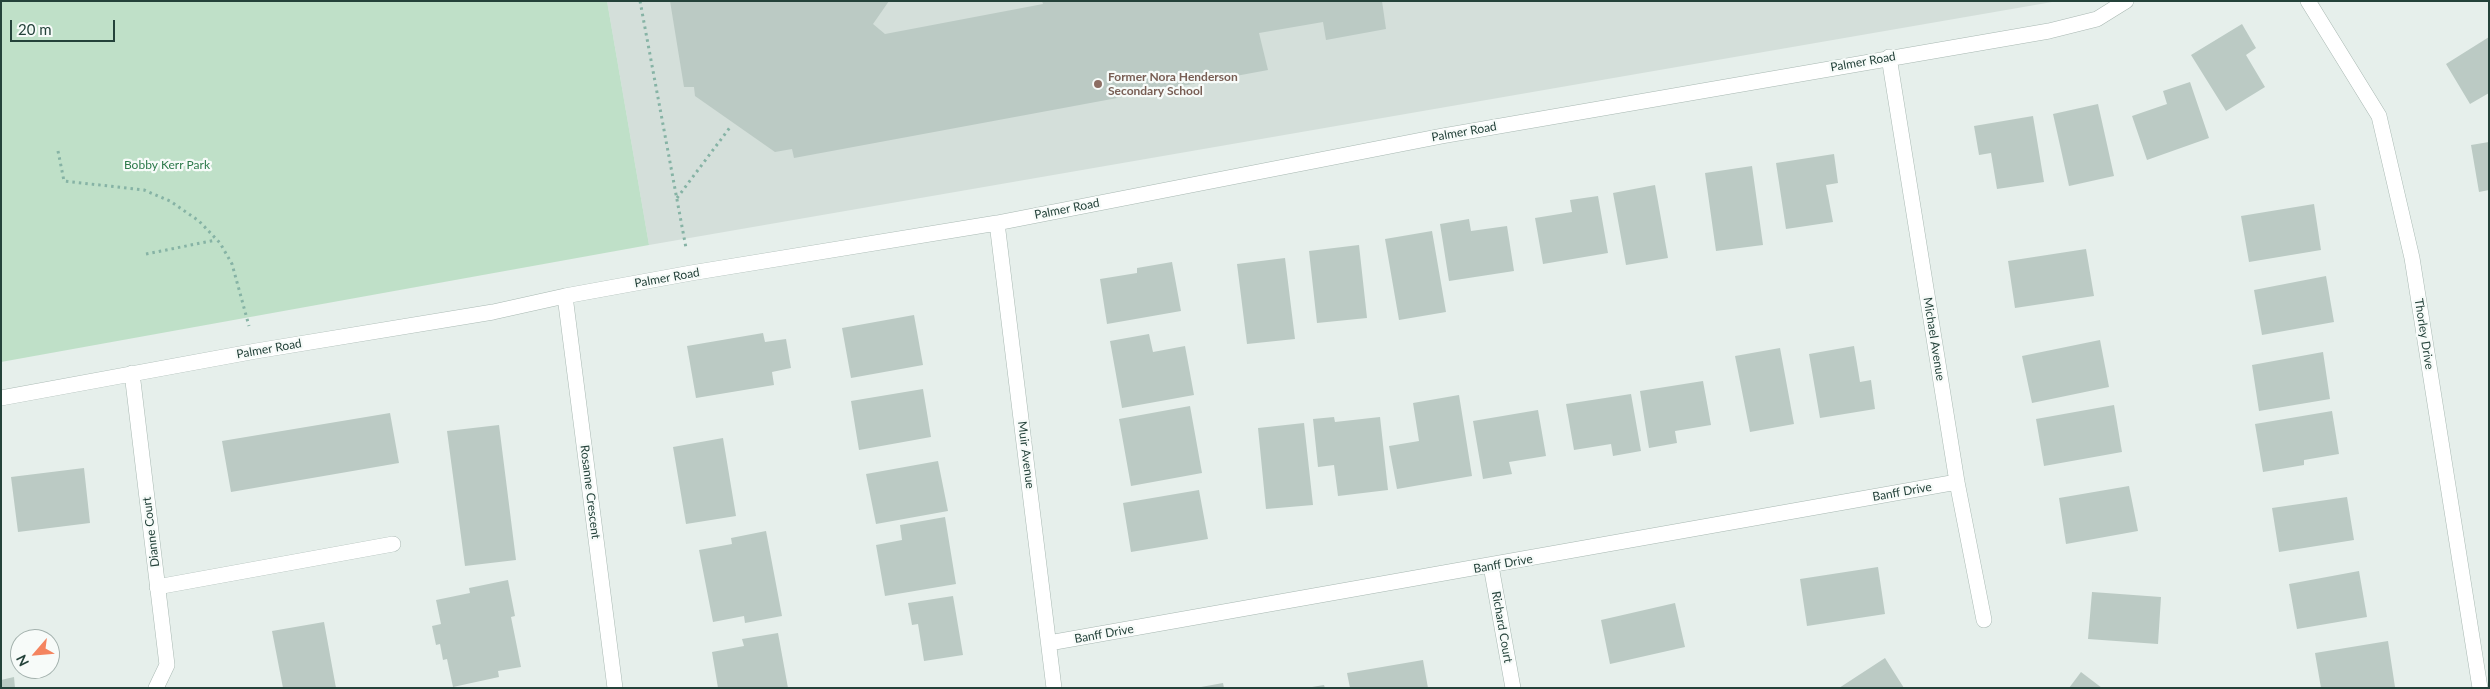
<!DOCTYPE html>
<style>
body{margin:0}
#map{position:relative;width:2490px;height:689px;overflow:hidden;background:#e6efeb;font-family:Lato,sans-serif}
canvas{display:block}
.frame{position:absolute;inset:0;border:2px solid #24423a;pointer-events:none}
.north{position:absolute;left:10px;top:629px;width:50px;height:50px;box-sizing:border-box;background:#f7fbf9;border:1px solid #a3b1ad;border-radius:50%;rotate:243deg;font-size:14px;font-weight:700;line-height:20px;text-align:center;color:#24423a}
.north::after{content:'';display:block;margin:auto;width:18px;height:22px;background:#f4845f;clip-path:polygon(50% 0,100% 100%,50% 72%,0 100%)}
.scale{position:absolute;left:10px;top:20px;width:105px;height:22px;box-sizing:border-box;border:2px solid #24423a;border-top:0;padding-left:6px;font-size:15px;line-height:18px;white-space:nowrap;color:#24423a;-webkit-text-stroke:4px #f7fbf9;paint-order:stroke}
</style>
<div id="map">
<canvas width="2490" height="689"></canvas>
<div class="frame"></div>
<div class="north">N</div>
<div class="scale">20 m</div>
</div>
<script>
const c = document.querySelector('canvas').getContext('2d');
c.lineJoin = 'round';
function fill(path, color) { c.fillStyle = color; c.fill(path, 'evenodd'); }
const shape = rows => new Path2D(rows.map(r => 'M' + r).join(''));
function trace(path, color, width, dash) { c.strokeStyle = color; c.lineWidth = width; c.lineCap = dash ? 'butt' : 'round'; c.setLineDash(dash || []); c.stroke(path); }
function drawText(font, color, halo, rows, align = 'center') {
  c.font = font + ' Lato,sans-serif'; c.lineWidth = 4.5; c.setLineDash([]); c.textBaseline = 'middle'; c.strokeStyle = halo; c.fillStyle = color; for (const [text, x, y, turn = 0] of rows) {
    c.save(); c.translate(x, y); c.rotate((+turn || 0) * Math.PI / 180); c.textAlign = isNaN(turn) ? turn : align; if (halo) c.strokeText(text, 0, 0); c.fillText(text, 0, 0); c.restore();
  }
}
fill(shape([
 [607,1,2058,1,649,245]
]), '#d4dfda');
fill(shape([
 [1,1,607,1,649,245,1,362]
]), '#bfe0c8');
fill(shape([
 [670,1,889,1,873,24,885,34,1043,4,1042,1,1382,1,1386,29,1326,40,1323,22,1259,33,1268,70,794,158,792,149,775,152,695,96,694,87,684,87],
 [2242,24,2256,48,2246,55,2265,87,2226,111,2191,55],
 [2489,37,2489,93,2470,104,2446,64],
 [2190,82,2209,138,2147,160,2132,116,2167,104,2163,91],
 [2098,104,2114,176,2069,186,2053,114],
 [2033,116,2044,182,1997,189,1991,153,1979,155,1974,126],
 [2489,142,2489,190,2479,192,2471,145],
 [1834,154,1838,183,1826,185,1833,222,1786,229,1776,163],
 [1752,166,1763,245,1716,251,1705,173],
 [1655,185,1668,258,1626,265,1613,193],
 [1598,196,1608,253,1543,264,1535,218,1572,212,1570,200],
 [2314,204,2321,250,2249,262,2241,216],
 [1469,219,1471,231,1507,226,1514,271,1449,281,1440,224],
 [1432,231,1446,312,1399,320,1385,239],
 [1359,245,1367,318,1317,323,1309,251],
 [2086,249,2094,296,2015,308,2008,261],
 [1285,258,1295,339,1247,344,1237,264],
 [1172,262,1181,311,1107,324,1100,279,1137,273,1137,268],
 [2326,276,2334,322,2262,335,2254,290],
 [914,315,923,365,851,378,842,328],
 [763,333,765,342,786,339,791,368,772,372,774,385,696,398,687,346],
 [1149,334,1153,352,1185,346,1194,395,1122,408,1110,341],
 [2100,340,2109,387,2032,403,2022,356],
 [1854,346,1860,382,1871,380,1875,409,1820,418,1809,354],
 [1780,348,1794,424,1750,432,1735,356],
 [2323,352,2330,399,2259,411,2252,365],
 [1703,381,1711,425,1675,431,1677,443,1649,448,1640,391],
 [923,389,931,437,859,450,851,401],
 [1631,394,1641,451,1613,456,1611,444,1574,450,1566,404],
 [1459,395,1472,476,1397,489,1389,446,1419,441,1413,403],
 [2114,405,2122,452,2044,466,2036,419],
 [1190,406,1202,473,1131,486,1119,419],
 [1538,410,1546,456,1509,462,1512,474,1483,479,1473,421],
 [2332,411,2339,454,2304,460,2304,465,2263,472,2255,424],
 [390,413,399,463,231,492,222,441],
 [1334,417,1335,422,1380,417,1388,490,1338,496,1334,465,1318,467,1313,419],
 [1304,423,1313,505,1266,509,1258,428],
 [499,425,516,560,465,566,447,431],
 [723,438,736,516,686,524,673,447],
 [938,461,948,511,876,524,866,474],
 [84,468,90,523,18,532,11,477],
 [2129,486,2138,531,2066,544,2059,498],
 [1199,490,1208,539,1131,552,1123,503],
 [2347,497,2354,540,2279,552,2272,508],
 [945,517,956,584,885,596,876,545,902,540,900,525],
 [766,531,782,616,745,623,744,616,713,622,699,550,732,544,731,538],
 [1878,567,1885,614,1807,626,1800,579],
 [2359,571,2367,617,2297,629,2289,584],
 [508,580,515,616,511,617,521,667,498,671,499,677,453,687,447,659,443,660,440,644,436,645,432,626,441,624,436,600,470,593,469,588],
 [2092,592,2161,597,2158,644,2088,639],
 [953,596,963,655,924,661,918,624,912,625,908,603],
 [1675,603,1685,647,1610,664,1601,620],
 [324,622,336,688,283,688,272,631],
 [778,633,788,688,718,688,712,652,744,646,742,639],
 [2388,641,2395,687,2321,688,2315,653],
 [1885,658,1904,688,1839,688],
 [1423,660,1428,688,1350,688,1347,673],
 [2081,672,2102,688,2069,688],
 [14,677,15,688,1,688,1,680],
 [1223,683,1224,688,1201,688,1201,687],
 [1324,685,1325,688,1312,688,1312,687]
]), '#bbcac4');
const lane = shape([
 [157,587,393,544]
]);
const street = shape([
 [2308,1,2379,116,2412,258,2480,688],
 [1889,57,1957,482,1984,620],
 [997,223,1054,688],
 [565,296,615,688],
 [132,373,167,665,156,688],
 [1,398,256,351,493,312,565,296,691,273,997,223,1442,136,2049,31,2097,19,2126,1],
 [1491,566,1513,688],
 [1049,643,1957,482]
]);
trace(lane, '#a8b8b2', 16);
trace(street, '#a8b8b2', 16);
trace(shape([
 [640,1,686,248],
 [58,151,64,181,144,190,170,201,199,221,220,243,232,264,249,326],
 [677,198,731,126],
 [146,254,216,240]
]), '#86b3a5', 3, [2.5, 4]);
trace(lane, '#fff', 15);
trace(street, '#fff', 15);
for (const [x, y, r, color] of [
 [1098,84,5,"#8d6e63"]
]) { const dot = new Path2D(); dot.arc(x, y, r, 0, 2 * Math.PI); c.fillStyle = color; c.fill(dot); trace(dot, '#f7fbf9', 2); }
drawText('12px', '#24423a', '#f7fbf9', [
 ["Palmer Road",1863,62,-10],
 ["Palmer Road",1464,132,-10],
 ["Palmer Road",1067,209,-11],
 ["Palmer Road",667,278,-10],
 ["Thorley Drive",2424,334,81],
 ["Michael Avenue",1934,339,81],
 ["Palmer Road",269,349,-10],
 ["Muir Avenue",1026,455,83],
 ["Rosanne Crescent",590,492,83],
 ["Banff Drive",1902,492,-10],
 ["Dianne Court",151,532,-97],
 ["Banff Drive",1503,564,-10],
 ["Richard Court",1502,627,80],
 ["Banff Drive",1104,634,-10]
]);
drawText('bold 12px', '#785e54', '#f7fbf9', [
 ["Former Nora Henderson",1108,77],
 ["Secondary School",1108,91]
], 'left');
drawText('12px', '#2d7a4b', '#f7fbf9', [
 ["Bobby Kerr Park",167,165]
]);
</script>
